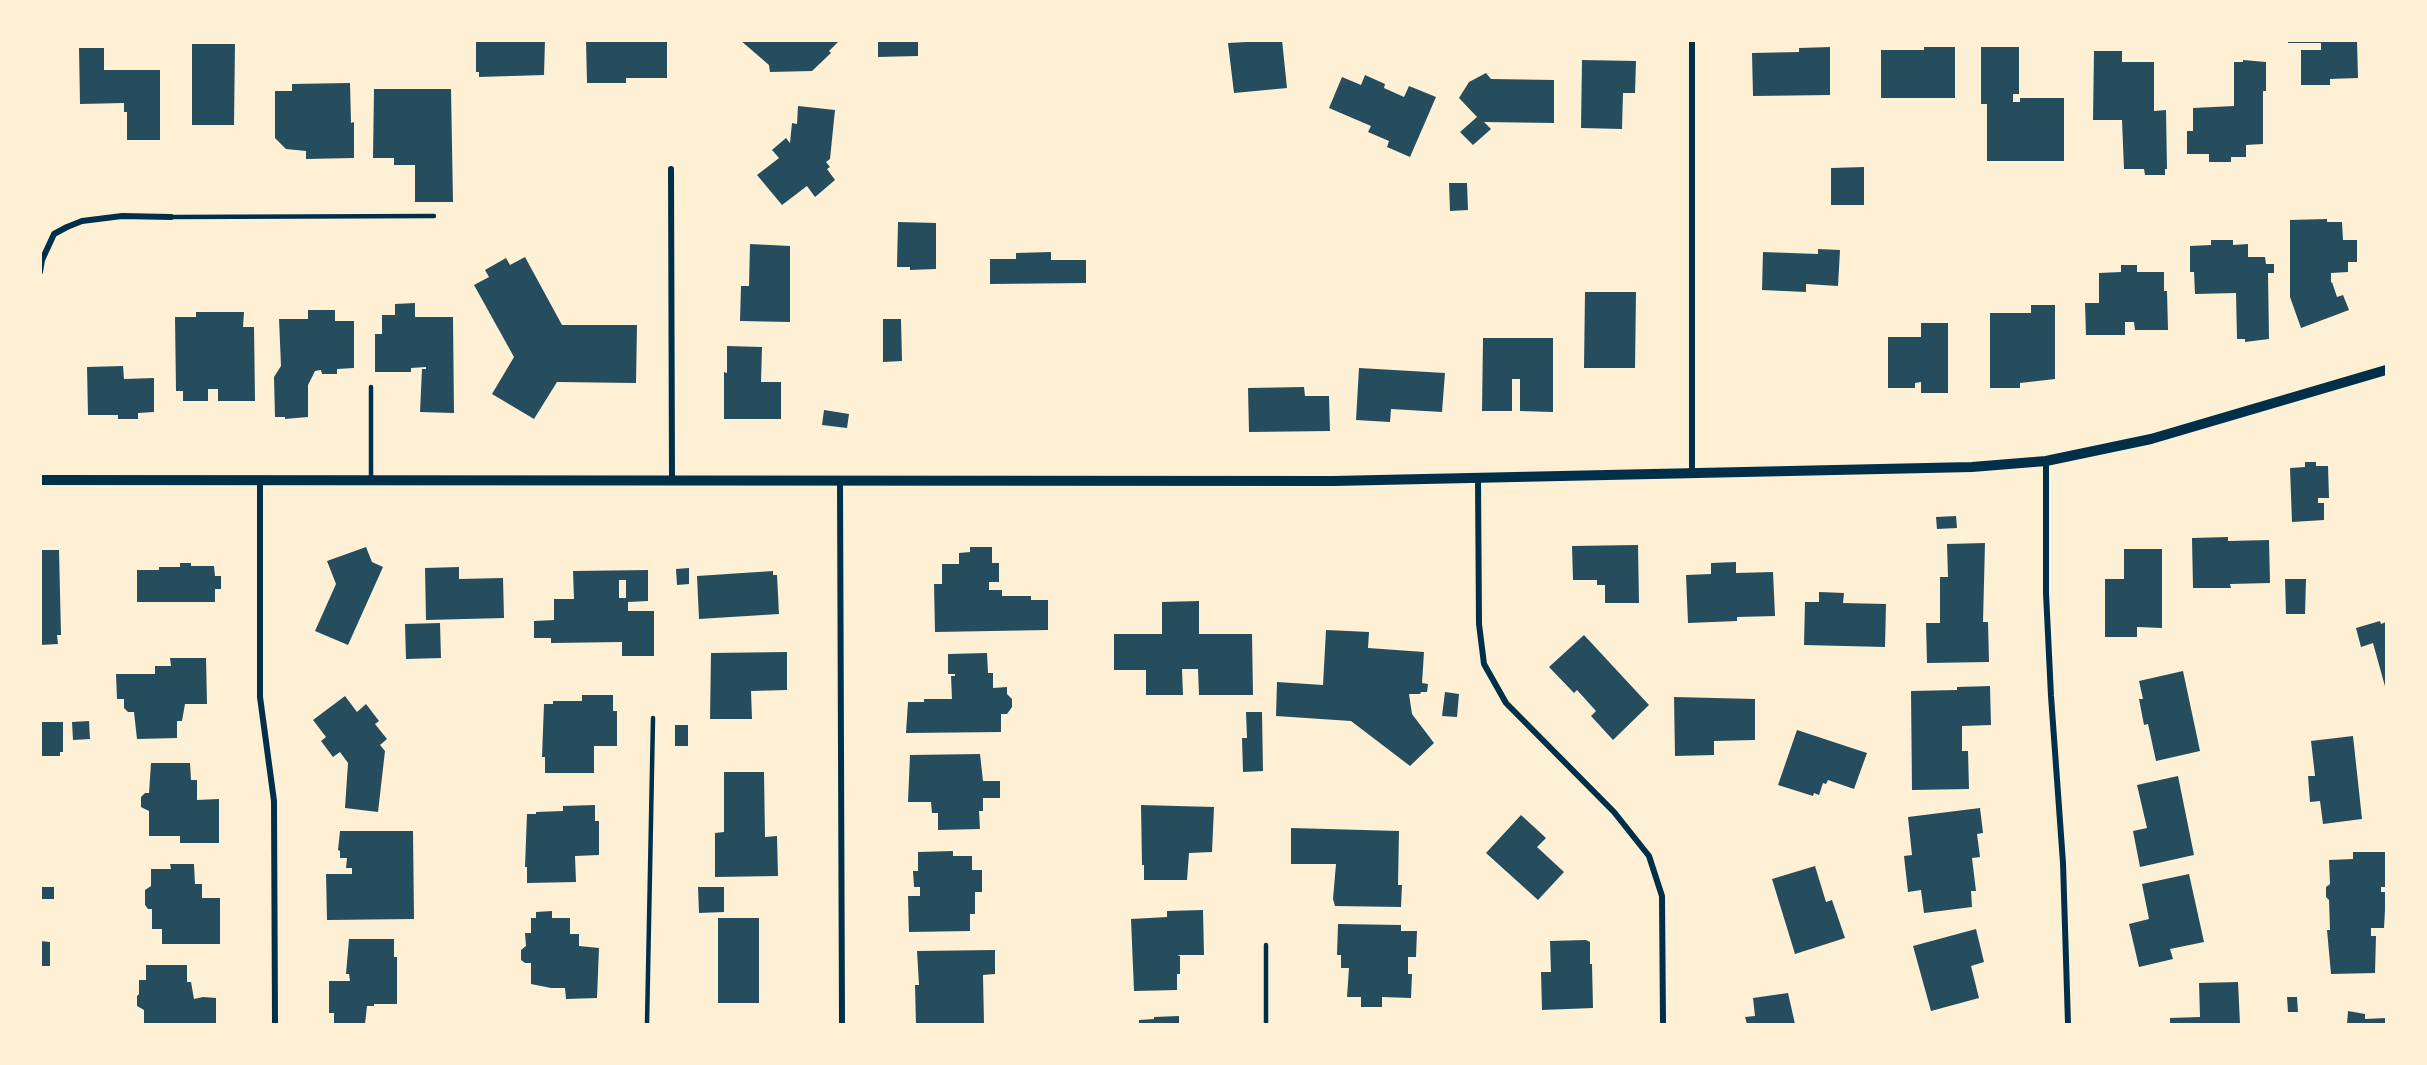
<!DOCTYPE html>
<style>
body{margin:0}
#map{position:relative;width:2427px;height:1065px;overflow:hidden;background:#fdf0d5;font-family:"Noto Serif",serif}
canvas{display:block}
.frame{position:absolute;inset:0;border:42px solid #fdf0d5;pointer-events:none}
</style>
<div id="map">
<canvas width="2427" height="1065"></canvas>
<div class="frame"></div>
</div>
<script>
const c = document.querySelector('canvas').getContext('2d');
c.lineJoin = 'round';
function fill(path, color) { c.fillStyle = color; c.fill(path, 'evenodd'); }
const shape = rows => new Path2D(rows.map(r => 'M' + r).join(''));
function trace(path, color, width, dash) { c.strokeStyle = color; c.lineWidth = width; c.lineCap = dash ? 'butt' : 'round'; c.setLineDash(dash || []); c.stroke(path); }
fill(shape([
 [476,40,545,40,544,75,479,77,479,72,476,72],
 [586,40,667,40,667,78,626,78,626,83,587,83],
 [740,40,840,40,829,51,831,53,812,71,770,72,769,65],
 [878,40,918,40,918,56,878,57],
 [1282,40,1287,88,1234,93,1228,43],
 [2288,40,2321,40,2321,43,2288,43],
 [2321,40,2357,40,2358,78,2330,79,2330,85,2301,85,2301,50,2321,50],
 [192,44,235,44,234,125,192,125],
 [1830,47,1830,95,1753,96,1752,53,1799,52,1799,48],
 [1924,47,1955,47,1955,98,1881,98,1881,50,1924,50],
 [1981,47,2019,47,2019,94,2013,94,2013,102,2020,102,2020,98,2064,98,2064,161,1987,161,1987,104,1981,104],
 [79,48,104,48,104,70,160,70,160,140,127,140,127,112,124,112,124,103,80,104],
 [2094,51,2122,51,2122,62,2154,62,2154,111,2166,110,2167,169,2165,169,2165,175,2145,175,2144,169,2124,169,2122,120,2093,120],
 [1582,60,1636,61,1635,93,1623,93,1622,129,1581,128],
 [2243,60,2266,62,2266,91,2263,91,2263,144,2246,145,2246,157,2231,157,2231,162,2209,162,2209,154,2187,154,2187,131,2193,131,2193,108,2234,106,2234,62,2243,62],
 [1486,73,1491,79,1554,80,1554,123,1484,122,1491,129,1473,145,1460,132,1477,117,1459,98,1469,82],
 [1365,75,1385,84,1384,88,1404,97,1409,86,1436,97,1410,157,1387,147,1389,141,1368,132,1371,126,1329,108,1342,77,1361,85],
 [350,83,351,123,354,122,354,158,306,159,306,151,286,149,275,138,275,91,292,91,292,84],
 [374,89,451,89,453,202,415,202,415,165,394,165,394,158,373,158],
 [798,106,835,110,830,159,826,162,830,167,827,169,835,180,815,197,807,186,782,205,757,175,779,158,772,150,786,138,790,143,792,123,797,124],
 [1864,167,1864,205,1831,205,1831,168],
 [1449,183,1467,183,1468,210,1450,211],
 [2327,219,2327,222,2342,222,2343,240,2357,240,2357,262,2348,262,2348,272,2331,273,2331,283,2332,282,2337,297,2343,295,2349,310,2301,328,2290,297,2290,220],
 [898,222,936,223,936,269,910,270,910,267,897,267],
 [2211,240,2233,240,2233,245,2248,244,2248,257,2265,257,2266,264,2274,264,2274,273,2268,273,2269,339,2245,342,2245,339,2237,339,2236,293,2195,294,2194,272,2190,272,2190,246,2211,245],
 [750,244,790,246,790,322,740,321,741,286,749,286],
 [1818,249,1840,250,1838,286,1806,284,1806,292,1762,290,1763,252,1818,254],
 [1051,252,1051,260,1086,260,1086,283,990,284,990,259,1016,259,1016,253],
 [525,257,562,325,637,325,636,383,557,382,534,419,492,394,514,357,474,285,489,277,485,270,506,258,510,265],
 [2121,265,2137,265,2137,272,2164,272,2164,291,2167,291,2168,330,2135,330,2134,322,2125,322,2125,335,2086,335,2085,303,2099,303,2099,273,2121,272],
 [1585,292,1636,292,1635,368,1584,368],
 [415,303,415,317,453,317,454,413,420,412,422,369,426,369,426,367,411,368,411,372,375,372,375,334,382,334,382,315,395,315,395,304],
 [2031,305,2055,305,2055,379,2020,383,2020,388,1990,388,1990,313,2031,313],
 [308,310,335,310,335,321,354,321,354,368,337,369,337,374,322,374,321,370,315,371,308,385,308,417,285,419,285,417,275,417,274,377,281,366,279,319,308,319],
 [196,312,244,312,243,327,254,327,255,401,218,401,218,389,208,389,208,401,183,401,183,391,176,391,175,317,196,317],
 [883,319,901,319,902,361,883,362],
 [1921,323,1948,323,1948,393,1921,393,1921,382,1915,383,1915,388,1888,388,1888,337,1921,337],
 [1483,338,1553,338,1553,412,1520,411,1520,379,1512,379,1512,411,1482,411],
 [727,346,762,347,761,382,781,382,781,419,724,419,724,372,727,373],
 [123,366,124,379,154,378,154,412,138,413,138,419,118,419,118,415,88,415,87,367],
 [1359,368,1445,373,1442,412,1391,409,1390,422,1356,420],
 [1304,387,1305,396,1329,396,1330,431,1249,432,1248,388],
 [824,410,849,414,847,428,822,425],
 [2305,462,2316,462,2316,466,2328,466,2329,498,2318,498,2318,503,2324,503,2324,520,2292,522,2290,468,2305,467],
 [1956,516,1957,528,1937,529,1936,517],
 [2228,537,2228,541,2269,540,2270,583,2230,584,2231,588,2193,588,2192,538],
 [1985,543,1983,622,1988,622,1989,662,1927,663,1926,623,1940,623,1940,577,1948,577,1947,544],
 [1638,545,1639,603,1605,603,1605,585,1597,585,1597,580,1573,580,1572,546],
 [366,547,372,562,383,567,348,645,315,631,336,584,327,561],
 [970,547,992,547,992,563,999,563,999,582,989,582,989,590,1002,590,1002,596,1031,596,1031,600,1048,600,1048,630,935,632,934,584,942,584,942,564,959,564,959,553,970,552],
 [2124,549,2162,549,2162,628,2137,627,2137,637,2105,637,2105,579,2124,579],
 [40,550,59,550,61,635,57,635,58,644,40,645],
 [1736,562,1736,573,1773,572,1775,616,1737,617,1737,621,1688,623,1686,575,1711,574,1711,563],
 [180,563,191,563,191,566,214,566,215,576,221,576,221,589,215,589,215,602,137,602,137,570,159,570,159,567,180,567],
 [459,567,459,579,503,578,504,618,426,620,425,568],
 [689,568,689,584,677,585,676,569],
 [648,570,648,601,628,602,628,611,654,611,654,656,622,656,622,642,551,643,551,638,534,638,534,621,554,620,554,599,574,599,573,571],
 [619,580,626,580,626,598,619,598],
 [773,571,773,575,777,575,779,614,699,619,697,576],
 [2285,579,2306,579,2305,614,2286,614],
 [1819,592,1844,593,1843,603,1886,604,1885,647,1804,645,1805,602,1819,602],
 [1199,601,1199,634,1252,634,1253,695,1199,695,1198,669,1182,669,1183,695,1146,695,1146,670,1114,670,1114,634,1162,634,1162,602],
 [2380,621,2381,624,2386,622,2386,690,2373,643,2361,647,2356,628],
 [440,623,441,658,406,659,405,624],
 [1326,630,1369,632,1368,648,1424,652,1422,683,1428,684,1427,692,1421,692,1420,694,1409,694,1412,714,1434,743,1410,766,1351,721,1276,716,1277,682,1323,685],
 [1584,635,1649,705,1613,740,1591,716,1596,711,1577,690,1574,693,1549,667],
 [787,652,787,690,751,691,752,719,710,719,711,653],
 [987,653,988,673,993,673,993,688,1007,687,1007,694,1012,699,1012,707,1007,714,1001,714,1001,732,906,733,908,702,924,702,924,699,952,699,951,676,955,676,955,674,948,674,948,654],
 [170,658,206,658,207,704,185,704,182,721,177,721,177,738,137,739,134,712,128,712,124,708,124,699,117,699,116,674,155,674,155,666,171,666],
 [2183,671,2200,751,2156,761,2148,724,2144,725,2139,699,2143,699,2139,681],
 [1990,686,1991,725,1962,726,1962,751,1968,751,1969,789,1912,790,1911,691,1957,690,1957,687],
 [1445,692,1459,694,1457,717,1442,716],
 [582,695,613,695,613,711,617,711,617,746,594,746,594,773,545,773,545,757,542,757,544,704,553,704,553,701,582,701],
 [345,696,357,712,366,704,379,721,375,724,387,739,380,745,385,751,378,812,345,808,348,763,340,752,333,757,321,741,326,737,313,720],
 [1674,697,1755,699,1755,740,1714,741,1714,755,1675,756],
 [1246,712,1262,712,1263,771,1243,772,1242,738,1247,738],
 [89,721,90,739,73,740,72,722],
 [40,722,63,722,63,752,60,752,60,756,40,756],
 [675,725,688,725,688,746,675,746],
 [1797,730,1867,753,1854,789,1828,780,1826,784,1823,783,1819,795,1814,793,1813,796,1778,785],
 [2353,736,2362,819,2323,824,2320,801,2310,802,2308,776,2315,776,2311,741],
 [980,754,983,781,1000,781,1000,798,983,798,983,811,979,811,980,829,938,830,938,813,932,813,931,802,908,802,910,755],
 [151,763,190,763,191,780,197,780,197,800,219,799,219,843,180,843,180,836,149,836,149,811,141,807,141,797,145,793,149,793],
 [724,772,764,772,765,837,777,836,778,876,715,877,715,833,724,832],
 [2178,776,2194,855,2140,867,2133,831,2147,828,2137,785],
 [595,805,595,821,599,821,599,855,575,856,576,882,527,883,527,867,525,867,527,814,536,814,536,812,563,811,563,806],
 [1141,805,1214,807,1212,852,1189,853,1187,880,1144,880,1144,865,1142,865],
 [1980,808,1983,833,1977,834,1980,857,1972,858,1976,891,1971,891,1972,907,1924,913,1921,890,1908,892,1904,856,1912,855,1908,817],
 [1521,815,1546,838,1537,847,1564,872,1538,900,1486,853],
 [1291,828,1399,831,1398,885,1402,885,1401,907,1335,906,1333,899,1336,864,1291,864],
 [340,831,413,831,414,919,327,920,326,874,352,874,352,868,346,868,347,858,340,858,340,851,338,850],
 [953,851,953,856,972,856,972,870,982,870,982,892,975,892,975,914,970,914,970,931,909,932,908,896,920,896,920,887,914,887,913,871,918,871,918,852],
 [2353,852,2386,852,2386,887,2381,887,2381,892,2386,892,2384,928,2371,928,2371,936,2376,936,2375,973,2331,974,2327,930,2330,930,2329,900,2326,897,2326,887,2330,884,2329,860,2353,859],
 [170,864,194,864,195,884,202,884,202,898,220,898,220,944,162,944,162,929,152,929,152,909,148,909,145,905,145,890,151,886,151,869,171,869],
 [1815,866,1826,902,1832,900,1845,938,1795,954,1772,879],
 [2189,874,2204,942,2170,949,2173,959,2139,967,2129,924,2149,919,2142,884],
 [40,887,54,887,54,899,40,899],
 [698,887,724,887,724,912,699,913],
 [1203,910,1204,955,1177,955,1180,956,1180,974,1177,974,1177,990,1134,991,1131,919,1167,917,1167,911],
 [552,911,552,918,570,918,570,934,579,934,579,946,599,948,597,998,566,999,565,988,551,988,531,984,531,963,525,963,521,960,521,950,526,946,525,933,531,933,531,918,536,918,536,912],
 [718,918,759,918,759,1003,718,1003],
 [1338,924,1401,925,1401,931,1417,931,1416,957,1408,957,1408,974,1412,974,1411,998,1382,997,1382,1007,1361,1007,1361,997,1347,997,1349,968,1341,968,1341,955,1337,955],
 [1976,929,1984,962,1971,966,1979,998,1931,1011,1913,946],
 [349,939,394,939,394,957,397,957,397,1004,374,1004,374,1006,367,1006,365,1024,334,1024,334,1013,329,1013,329,981,350,981,349,974,346,974],
 [1586,940,1590,942,1590,964,1592,964,1593,1008,1542,1010,1541,972,1551,972,1550,941],
 [40,941,50,942,50,966,40,966],
 [995,950,995,974,983,975,984,1024,916,1024,915,985,919,985,917,951],
 [146,965,187,965,187,982,191,982,194,999,203,997,216,998,216,1024,144,1024,144,1010,137,1006,137,996,139,994,139,980,146,980],
 [2238,982,2240,1024,2170,1024,2170,1018,2200,1017,2199,983],
 [1788,993,1795,1024,1747,1024,1745,1017,1755,1016,1753,998],
 [2287,997,2297,997,2298,1012,2288,1012],
 [2348,1011,2365,1014,2365,1019,2386,1018,2386,1024,2347,1024],
 [1179,1016,1179,1024,1139,1024,1139,1020,1154,1019,1154,1017]
]), '#264d5e');
trace(shape([
 [171,217,434,216],
 [371,387,371,480],
 [1266,945,1266,1024],
 [647,1024,653,718]
]), '#003049', 4.5);
trace(shape([
 [1692,40,1692,473],
 [671,169,672,481],
 [40,272,42,260,54,234,67,227,82,221,122,216,171,217],
 [2046,461,2046,593,2051,696,2063,863,2068,1024],
 [1478,478,1479,624,1484,664,1506,703,1614,812,1649,856,1662,896,1663,1024],
 [260,480,260,697,274,801,275,1024],
 [840,481,842,1024]
]), '#003049', 6);
trace(shape([
 [40,480,1333,481,1972,467,2046,461,2151,439,2386,370]
]), '#003049', 10);
</script>
